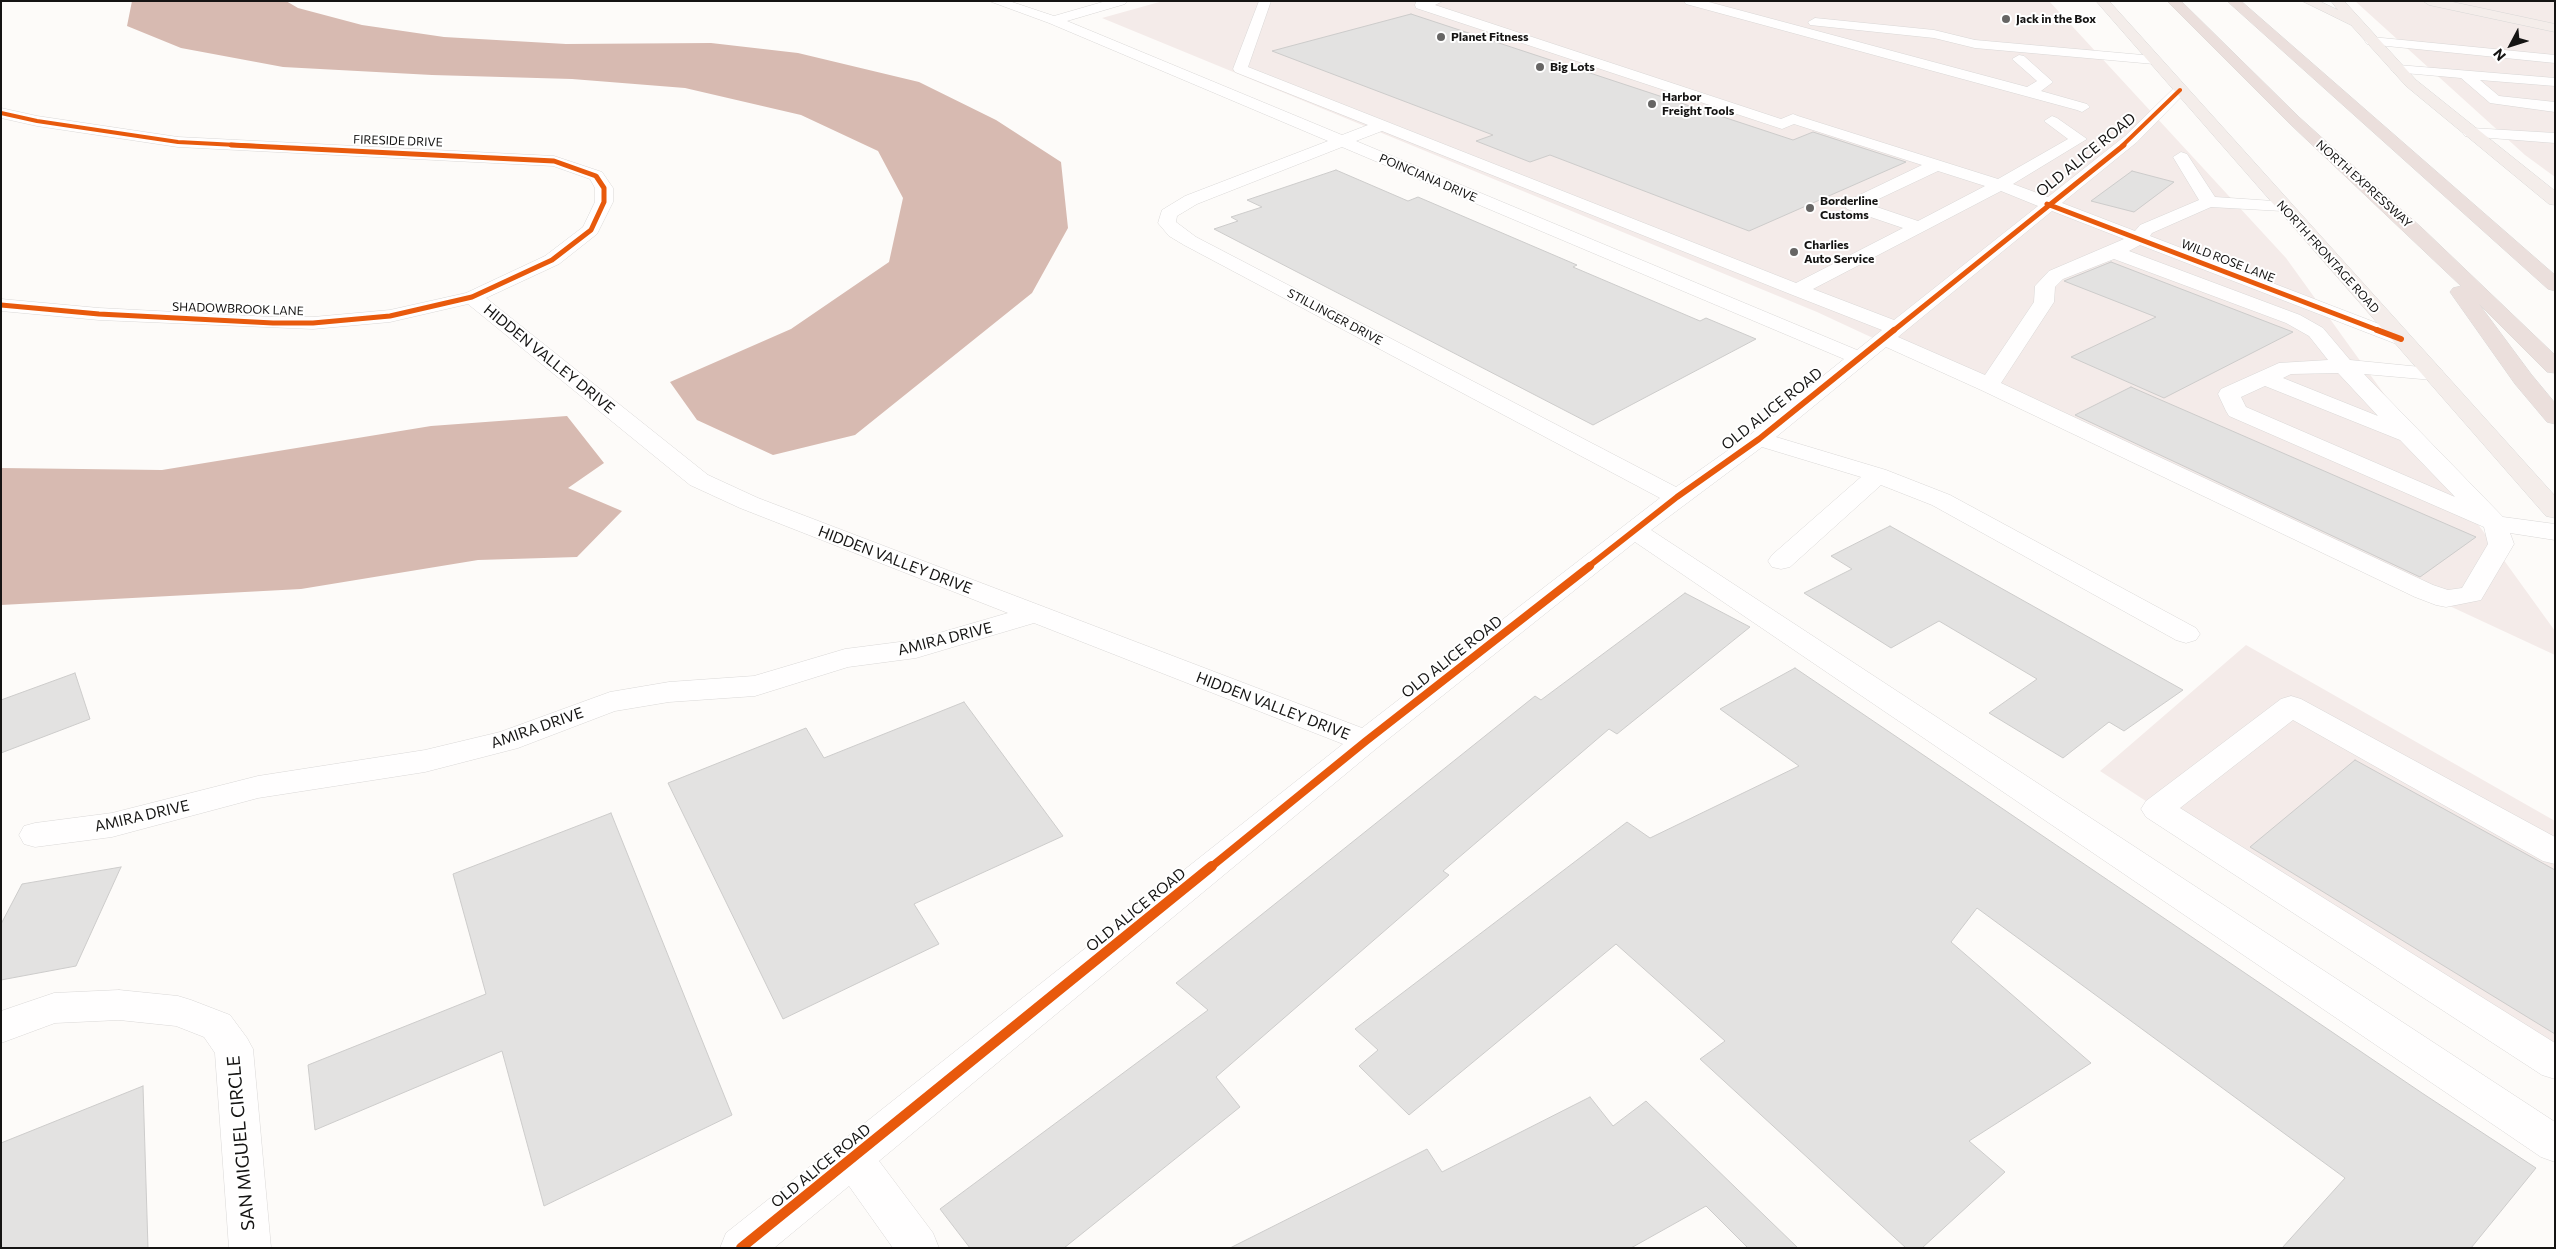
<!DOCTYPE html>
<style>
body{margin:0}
#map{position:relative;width:2556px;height:1249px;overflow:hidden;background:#fdfbf9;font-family:Commissioner,sans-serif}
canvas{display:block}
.frame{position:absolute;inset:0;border:2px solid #151413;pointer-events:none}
.north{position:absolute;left:2486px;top:20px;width:50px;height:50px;-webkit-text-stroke:4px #fff;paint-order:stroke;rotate:230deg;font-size:14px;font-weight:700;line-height:20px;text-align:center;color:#151413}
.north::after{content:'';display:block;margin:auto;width:18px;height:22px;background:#151413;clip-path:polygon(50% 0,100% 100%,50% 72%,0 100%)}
</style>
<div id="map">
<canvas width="2556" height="1249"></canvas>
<div class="frame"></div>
<div class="north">N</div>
</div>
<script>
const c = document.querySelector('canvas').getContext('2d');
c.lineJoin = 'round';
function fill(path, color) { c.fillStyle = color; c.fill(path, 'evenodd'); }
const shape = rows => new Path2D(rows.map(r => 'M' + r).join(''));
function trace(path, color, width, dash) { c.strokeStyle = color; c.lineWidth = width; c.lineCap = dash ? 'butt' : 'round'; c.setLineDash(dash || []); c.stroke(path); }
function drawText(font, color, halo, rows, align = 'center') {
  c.font = font + ' Commissioner,sans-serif'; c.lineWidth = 4; c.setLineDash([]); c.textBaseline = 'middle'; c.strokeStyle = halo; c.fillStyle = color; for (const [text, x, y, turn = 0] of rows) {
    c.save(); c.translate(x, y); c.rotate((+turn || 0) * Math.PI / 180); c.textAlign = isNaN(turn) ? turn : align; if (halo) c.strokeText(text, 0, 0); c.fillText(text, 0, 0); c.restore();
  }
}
fill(shape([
 [1163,1,2049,1,2286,258,2555,631,2555,655,1817,312,1102,18],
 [2355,1,2555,1,2555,177,2525,155],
 [2246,645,2555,821,2555,1069,2100,771]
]), '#f4ebe9');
fill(shape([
 [132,1,286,1,298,8,362,25,444,37,566,44,711,43,798,53,919,82,996,120,1061,162,1068,228,1032,293,855,435,773,455,697,420,670,382,791,329,889,262,903,198,878,151,801,115,685,88,572,79,432,75,283,67,181,48,127,26],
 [567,416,604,463,568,488,622,511,577,557,478,560,301,589,1,605,1,468,162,470,431,426]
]), '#d7bab1');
const building = shape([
 [1411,14,1793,140,1813,132,1906,162,1749,231,1550,155,1530,162,1476,141,1493,135,1272,51,1411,14],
 [1336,170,1408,201,1418,197,1577,265,1573,267,1700,321,1706,318,1756,339,1593,425,1214,229,1238,221,1231,217,1262,207,1247,200,1336,170],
 [2132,171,2174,182,2134,212,2091,201,2132,171],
 [2111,262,2293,332,2164,398,2071,357,2156,317,2064,281,2111,262],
 [2131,387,2476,537,2420,577,2075,415,2131,387],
 [1890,526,2183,690,2124,731,2109,722,2063,758,1989,713,2037,679,1939,621,1891,648,1804,593,1852,569,1831,556,1890,526],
 [1685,593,1750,627,1617,734,1609,729,1443,871,1449,875,1216,1077,1240,1107,1064,1248,970,1248,940,1209,1208,1010,1176,983,1535,696,1541,700,1685,593],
 [1795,668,2422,1093,2536,1168,2471,1248,2282,1248,2345,1178,1977,908,1951,942,2091,1063,1969,1141,2005,1172,1922,1248,1906,1248,1700,1059,1725,1041,1616,944,1409,1115,1359,1066,1378,1050,1355,1029,1627,822,1650,838,1799,766,1720,709,1795,668],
 [75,673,90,719,1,753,1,700,75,673],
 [964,702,1063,836,914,904,939,944,783,1019,668,783,806,728,824,758,964,702],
 [2355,760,2555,870,2555,1034,2250,847,2355,760],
 [611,813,732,1115,544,1206,502,1051,315,1130,308,1065,486,994,453,874,611,813],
 [121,867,76,966,1,980,1,924,22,884,121,867],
 [143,1086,148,1248,1,1248,1,1143,143,1086],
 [1590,1097,1613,1126,1646,1101,1798,1248,1748,1248,1706,1206,1631,1248,1230,1248,1427,1149,1442,1172,1590,1097]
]);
fill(building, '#e3e2e1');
trace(building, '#cdcccb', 1);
const minor = shape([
 [989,1,1009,1,1054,16,1106,1,1127,1,1125,4,1067,21,1342,135,1368,125,1235,72,1233,69,1259,1,1271,1,1248,67,1796,283,1903,228,1847,209,1844,205,1847,201,1922,165,1794,124,1782,129,1776,127,1416,8,1415,5,1416,2,1443,1,1435,5,1781,119,1793,114,1798,116,1998,179,2068,139,2044,121,2052,116,2057,118,2087,139,2013,184,2048,197,2125,136,2175,87,2185,87,2187,90,2185,93,2137,142,2062,203,2135,231,2140,225,2199,200,2173,157,2181,152,2187,154,2215,197,2288,202,2291,206,2288,210,2282,211,2211,207,2152,233,2150,236,2408,335,2411,339,2408,343,2401,345,2394,343,2140,245,2129,251,2300,315,2323,328,2350,360,2441,369,2444,374,2441,379,2433,380,2364,374,2503,517,2555,524,2555,540,2510,533,2514,544,2481,600,2446,607,2436,605,2415,597,1981,390,1886,347,1776,437,1886,470,1950,495,2196,628,2200,634,2196,640,2186,643,2176,640,1932,505,1881,485,1790,567,1781,569,1772,567,1768,561,1772,555,1861,477,1762,447,1651,530,2555,1122,2555,1162,2541,1157,1635,542,1377,748,879,1161,933,1233,939,1248,893,1248,849,1186,774,1248,720,1248,726,1233,1343,744,1034,623,916,658,848,667,755,696,669,702,615,711,518,748,425,772,258,798,112,837,35,847,24,844,19,835,24,826,35,823,112,813,258,776,425,750,500,732,610,692,669,682,754,676,845,649,915,640,1008,613,740,508,690,485,468,304,390,322,313,329,99,320,1,311,1,299,99,308,273,317,313,317,390,310,466,293,545,256,583,227,595,202,595,188,590,179,553,166,178,147,37,126,1,118,1,108,37,116,178,137,554,156,602,172,613,188,613,202,597,234,559,264,486,298,708,475,758,498,1362,728,1660,498,1184,245,1169,236,1158,223,1162,210,1185,196,1328,141,1049,23,989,1],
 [1382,131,1790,294,1882,330,1857,350,1356,141,1382,131],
 [1342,147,1844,359,1751,434,1676,487,1196,237,1176,222,1177,216,1197,204,1342,147],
 [1938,171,1985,186,1918,221,1868,204,1938,171],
 [2001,191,2038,206,1894,320,1813,289,2001,191],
 [2052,211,2124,239,2049,271,2035,286,2034,302,1985,375,1898,337,2052,211],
 [2114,259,2286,323,2309,336,2328,360,2279,363,2221,389,2218,394,2226,411,2229,416,2484,527,2488,544,2462,588,2448,590,2433,585,2001,383,2054,302,2055,287,2063,279,2114,259],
 [2338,373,2378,416,2283,378,2291,374,2338,373],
 [2265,386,2400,440,2455,497,2246,407,2241,397,2265,386],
 [1684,1,1705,1,2027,87,2037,81,2012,59,2019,55,2024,56,2053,82,2041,91,2087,104,2090,107,2082,112,2077,110,1686,4,1684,1],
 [1815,18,1934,30,1975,40,2154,56,2161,60,2154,64,1975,48,1934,38,1810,25,1808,22,1815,18],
 [2372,37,2555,55,2555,63,2367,44,2365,41,2367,38,2372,37],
 [2398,65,2555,78,2555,86,2480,80,2499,96,2555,102,2555,112,2490,103,2461,78,2393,72,2391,69,2398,65],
 [2471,128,2555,133,2555,143,2465,136,2463,133,2471,128],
 [2291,696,2301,699,2555,837,2555,864,2543,861,2293,720,2180,808,2555,1043,2555,1079,2542,1075,2146,817,2141,809,2146,801,2281,699,2291,696],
 [119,990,178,996,191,1000,230,1015,247,1038,253,1049,271,1248,229,1248,215,1053,204,1037,176,1026,119,1020,55,1023,1,1043,1,1011,54,993,119,990]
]);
const major = shape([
 [2096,1,2109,1,2555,496,2555,518,2546,516,2096,1],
 [2302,1,2319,1,2338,10,2331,1,2344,1,2416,80,2555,191,2555,205,2549,204,2406,86,2351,25,2302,1],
 [2423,1,2448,1,2555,24,2555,32,2429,5,2423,1]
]);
const highway = shape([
 [2167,1,2181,1,2299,117,2422,228,2555,355,2555,373,2547,372,2479,304,2531,374,2555,403,2555,424,2547,422,2515,384,2450,292,2453,288,2461,286,2289,123,2167,1],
 [2227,1,2241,1,2555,275,2555,291,2548,289,2227,1]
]);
trace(minor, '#dad8d7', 1);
trace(major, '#d9d8d7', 1);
trace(highway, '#d9d8d7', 1);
fill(minor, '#fffefe');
fill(major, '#f4edea');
fill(highway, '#ebdfdc');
trace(shape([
 [1,113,37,121,178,142,256,146],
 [2122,146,2180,90]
]), '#e8590c', 4);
trace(shape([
 [2047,204,2380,331],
 [1,305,99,314,273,323,313,323,390,316,472,297,552,260,591,230,604,202,604,188,596,176,554,161,231,145],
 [1893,331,2124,145]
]), '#e8590c', 5);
trace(shape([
 [2377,330,2401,339],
 [1588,567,1677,497,1759,439,1894,330]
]), '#e8590c', 6);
trace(shape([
 [1211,867,1366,741,1590,566]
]), '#e8590c', 8);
trace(shape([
 [741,1248,1212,866]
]), '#e8590c', 10);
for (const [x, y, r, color] of [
 [2006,19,5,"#666564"],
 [1441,37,5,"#666564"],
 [1540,67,5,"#666564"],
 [1652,104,5,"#666564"],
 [1810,208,5,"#666564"],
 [1794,252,5,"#666564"]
]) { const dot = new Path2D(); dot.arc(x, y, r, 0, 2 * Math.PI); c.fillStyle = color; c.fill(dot); trace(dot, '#fff', 2); }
drawText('bold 12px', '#151413', '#fff', [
 ["Jack in the Box",2016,19],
 ["Planet Fitness",1451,37],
 ["Big Lots",1550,67],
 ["Harbor",1662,97],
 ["Freight Tools",1662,111],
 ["Borderline",1820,201],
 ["Customs",1820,215],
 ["Charlies",1804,245],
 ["Auto Service",1804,259]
], 'left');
drawText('12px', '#151413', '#fff', [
 ["FIRESIDE DRIVE",398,141,2],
 ["POINCIANA DRIVE",1428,178,23],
 ["NORTH EXPRESSWAY",2364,184,42],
 ["NORTH FRONTAGE ROAD",2328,257,48],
 ["WILD ROSE LANE",2228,261,21],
 ["SHADOWBROOK LANE",238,309,2],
 ["STILLINGER DRIVE",1335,317,28]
]);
drawText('15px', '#151413', '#fff', [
 ["OLD ALICE ROAD",2086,155,-39],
 ["HIDDEN VALLEY DRIVE",549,359,39],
 ["OLD ALICE ROAD",1772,409,-38],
 ["HIDDEN VALLEY DRIVE",895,560,21],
 ["AMIRA DRIVE",945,639,-14],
 ["OLD ALICE ROAD",1452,657,-38],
 ["HIDDEN VALLEY DRIVE",1273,706,21],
 ["AMIRA DRIVE",537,728,-19],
 ["AMIRA DRIVE",142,816,-13],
 ["OLD ALICE ROAD",1136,910,-39],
 ["OLD ALICE ROAD",821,1166,-39]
]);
drawText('18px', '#151413', '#fff', [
 ["SAN MIGUEL CIRCLE",241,1143,-95]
]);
</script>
